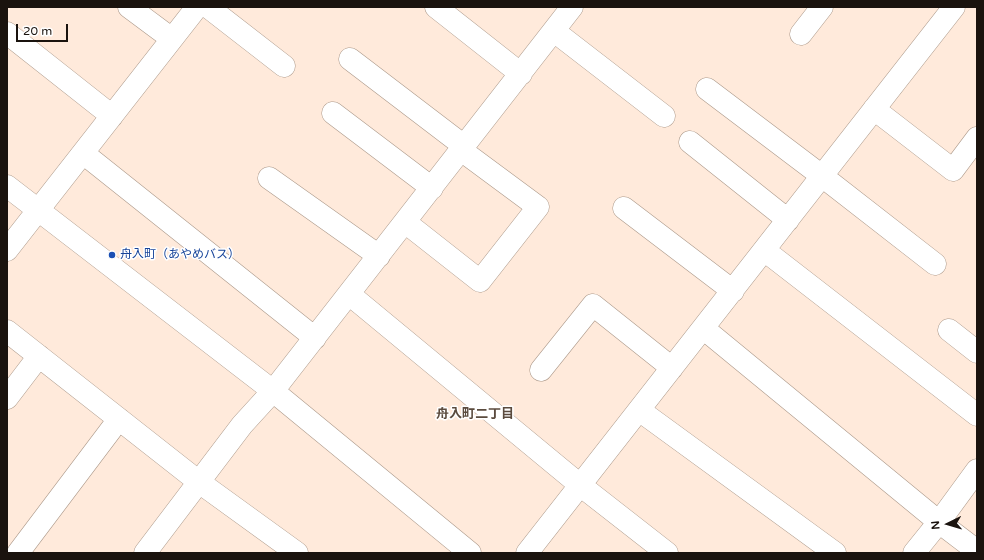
<!DOCTYPE html>
<meta charset="utf-8">
<style>
body{margin:0}
#map{position:relative;width:984px;height:560px;overflow:hidden;background:#ffeadb;font-family:"Varela Round",sans-serif}
canvas{display:block}
.frame{position:absolute;inset:0;border:8px solid #1a130e;pointer-events:none}
.north{position:absolute;left:928px;top:504px;width:40px;height:40px;-webkit-text-stroke:3px #fff;paint-order:stroke;rotate:265deg;font-size:11px;font-weight:700;line-height:16px;text-align:center;color:#1a130e}
.north::after{content:'';display:block;margin:auto;width:14px;height:18px;background:#1a130e;clip-path:polygon(50% 0,100% 100%,50% 72%,0 100%)}
.scale{position:absolute;left:16px;top:24px;width:52px;height:18px;box-sizing:border-box;border:2px solid #1a130e;border-top:0;padding-left:5px;font-size:12px;line-height:14px;white-space:nowrap;color:#1a130e;-webkit-text-stroke:3px #fff;paint-order:stroke}
</style>
<div id="map">
<canvas width="984" height="560"></canvas>
<div class="frame"></div>
<div class="north">N</div>
<div class="scale">20 m</div>
</div>
<script>
const c = document.querySelector('canvas').getContext('2d');
c.lineJoin = 'round';
const shape = rows => new Path2D(rows.map(r => 'M' + r).join(''));
function trace(path, color, width, dash) { c.strokeStyle = color; c.lineWidth = width; c.lineCap = dash ? 'butt' : 'round'; c.setLineDash(dash || []); c.stroke(path); }
function drawText(font, color, halo, rows, align = 'center') {
  c.font = font + ' "Varela Round","Noto Sans JP",sans-serif'; c.lineWidth = 3; c.setLineDash([]); c.textBaseline = 'middle'; c.strokeStyle = halo; c.fillStyle = color; for (const [text, x, y, turn = 0] of rows) {
    c.save(); c.translate(x, y); c.rotate((+turn || 0) * Math.PI / 180); c.textAlign = isNaN(turn) ? turn : align; if (halo) c.strokeText(text, 0, 0); c.fillText(text, 0, 0); c.restore();
  }
}
const minor = shape([
 [129,7,172,39],
 [208,7,284,66],
 [436,7,521,74],
 [554,31,664,116],
 [7,33,112,116],
 [801,34,822,7],
 [350,59,464,146],
 [707,89,822,176,935,264],
 [874,109,953,170,977,138],
 [333,113,432,188],
 [690,142,788,220],
 [83,153,315,338],
 [269,178,379,256],
 [7,186,273,391,470,553],
 [624,208,733,291],
 [405,222,480,281,538,207,461,150],
 [7,250,197,7],
 [764,250,977,415],
 [349,294,580,485,667,553],
 [703,328,939,522,977,551],
 [949,330,977,352],
 [7,331,199,482,297,553],
 [541,370,593,305,672,368],
 [7,398,39,356],
 [639,410,835,553],
 [18,553,119,419],
 [145,553,242,425,273,391,572,7],
 [527,553,954,7],
 [914,553,939,522,977,470]
]);
trace(minor, '#ab9889', 23);
trace(minor, '#fff', 22);
for (const [x, y, r, color] of [
 [112,255,4,"#1a4fb4"]
]) { const dot = new Path2D(); dot.arc(x, y, r, 0, 2 * Math.PI); c.fillStyle = color; c.fill(dot); trace(dot, '#fff', 1.5); }
drawText('12px', '#164399', '#fff', [
 ["舟入町（あやめバス）",120,255]
], 'left');
drawText('bold 13px', '#5b4b3e', '#fff', [
 ["舟入町二丁目",475,415]
]);
</script>
